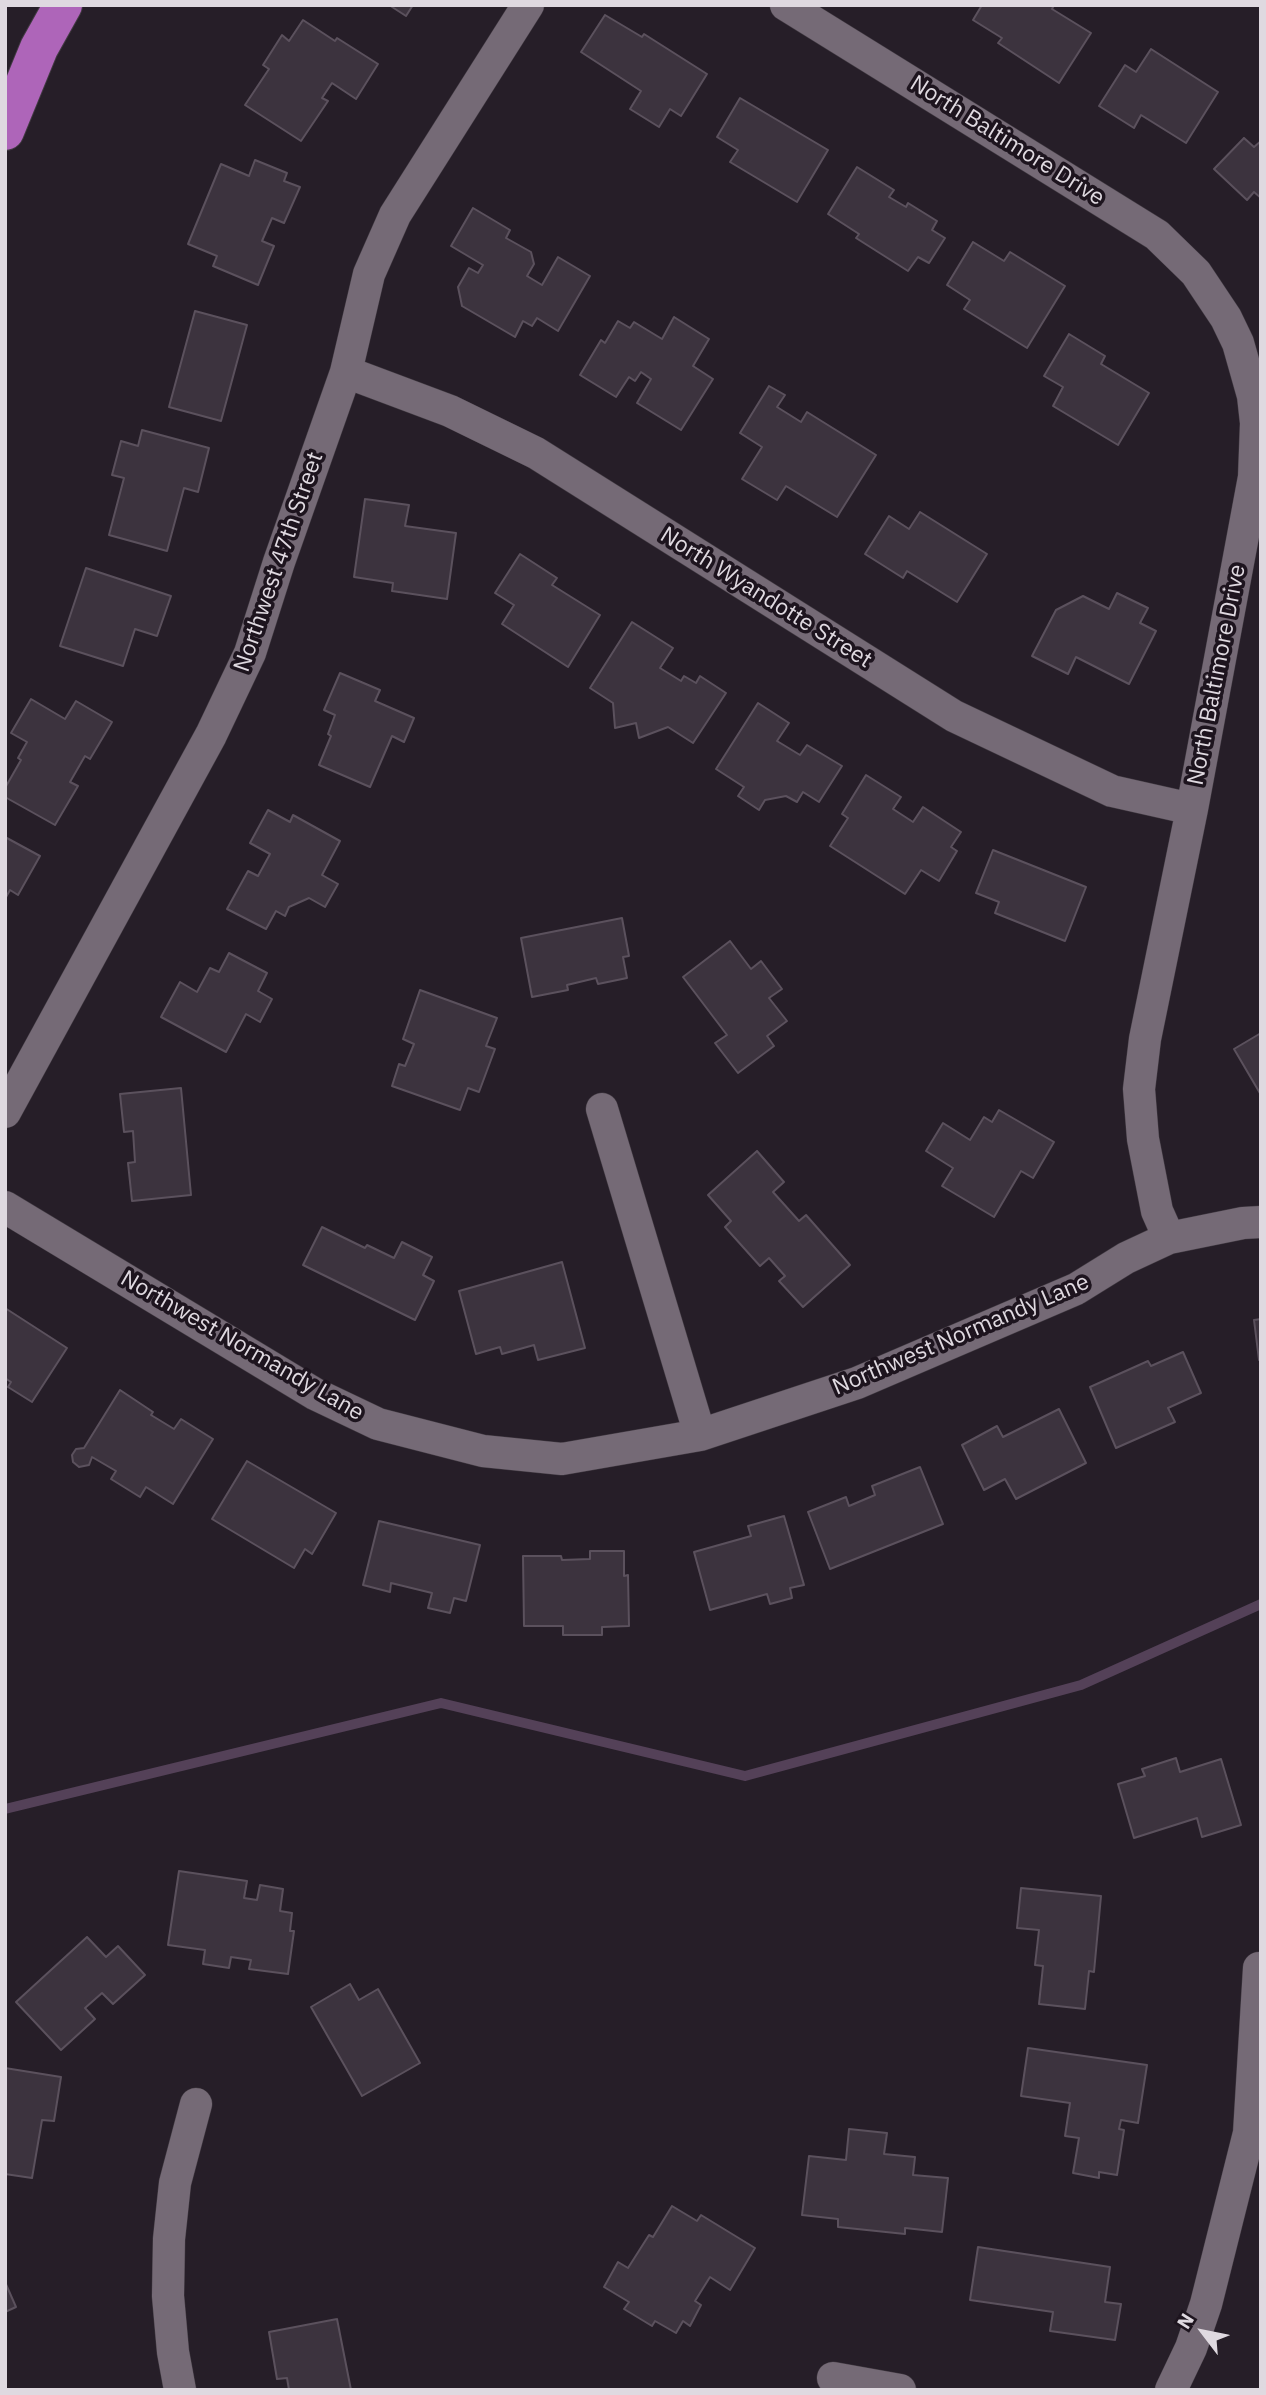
<!DOCTYPE html>
<style>
body{margin:0}
#map{position:relative;width:1266px;height:2395px;overflow:hidden;background:#261e28;font-family:"IBM Plex Sans",sans-serif}
canvas{display:block}
.frame{position:absolute;inset:0;border:7px solid #dfd9e0;pointer-events:none}
.north{position:absolute;left:1168px;top:2297px;width:70px;height:70px;-webkit-text-stroke:5px #1d141e;paint-order:stroke;rotate:302deg;font-size:19px;font-weight:700;line-height:28px;text-align:center;color:#dfd9e0}
.north::after{content:'';display:block;margin:auto;width:24px;height:32px;background:#dfd9e0;clip-path:polygon(50% 0,100% 100%,50% 72%,0 100%)}
</style>
<div id="map">
<canvas width="1266" height="2395"></canvas>
<div class="frame"></div>
<div class="north">N</div>
</div>
<script>
const c = document.querySelector('canvas').getContext('2d');
c.lineJoin = 'round';
const shape = rows => new Path2D(rows.map(r => 'M' + r).join(''));
function trace(path, color, width, dash) { c.strokeStyle = color; c.lineWidth = width; c.lineCap = dash ? 'butt' : 'round'; c.setLineDash(dash || []); c.stroke(path); }
function fill(path, color) { c.fillStyle = color; c.fill(path, 'evenodd'); }
function drawText(font, color, halo, rows, align = 'center') {
  c.font = font + ' "IBM Plex Sans",sans-serif'; c.lineWidth = 7; c.setLineDash([]); c.textBaseline = 'middle'; c.strokeStyle = halo; c.fillStyle = color; for (const [text, x, y, turn = 0] of rows) {
    c.save(); c.translate(x, y); c.rotate((+turn || 0) * Math.PI / 180); c.textAlign = isNaN(turn) ? turn : align; if (halo) c.strokeText(text, 0, 0); c.fillText(text, 0, 0); c.restore();
  }
}
trace(shape([
 [5,1809,441,1703,745,1776,1081,1685,1261,1604]
]), '#544158', 10);
const building = shape([
 [389,5,413,5,406,16,389,5],
 [982,5,1054,5,1052,9,1091,33,1059,83,998,43,1002,38,973,20,982,5],
 [605,15,642,37,644,34,707,74,681,116,670,109,659,127,630,109,641,91,581,52,605,15],
 [303,20,335,41,337,38,378,64,356,99,332,83,322,98,328,101,301,141,245,105,269,69,263,65,282,35,289,41,303,20],
 [1151,49,1218,92,1186,143,1141,115,1134,128,1099,106,1125,65,1136,72,1151,49],
 [740,98,828,150,797,202,730,162,738,150,717,137,740,98],
 [1244,138,1254,147,1261,141,1261,198,1254,192,1247,200,1214,169,1244,138],
 [255,160,287,173,284,181,300,187,284,223,272,218,262,241,274,246,258,285,213,266,217,256,188,244,221,164,249,176,255,160],
 [857,167,894,190,889,197,906,207,908,203,937,221,932,230,945,238,929,263,918,257,908,271,856,238,859,234,828,214,857,167],
 [473,208,510,230,506,238,531,252,534,264,527,276,542,285,558,257,590,276,558,331,537,318,532,326,523,321,515,337,462,306,458,287,469,268,478,273,483,265,451,246,473,208],
 [973,242,1004,261,1010,252,1065,286,1027,348,964,309,970,300,947,285,973,242],
 [195,311,247,325,221,421,169,407,195,311],
 [674,317,709,339,693,366,713,379,681,430,637,403,651,379,641,372,635,381,629,377,616,397,580,375,601,340,605,343,618,321,630,328,634,322,662,339,674,317],
 [1069,334,1105,356,1101,364,1149,393,1118,445,1053,406,1063,387,1044,376,1069,334],
 [769,386,785,395,777,407,801,422,807,412,876,455,837,517,786,486,777,500,742,479,762,447,740,433,769,386],
 [142,430,209,448,198,492,184,488,167,551,109,535,124,478,112,475,121,441,138,446,142,430],
 [365,499,409,505,405,526,456,533,447,599,392,591,393,583,354,577,365,499],
 [920,512,987,554,957,602,907,571,903,578,865,554,889,516,909,529,920,512],
 [520,554,557,578,552,585,600,615,568,667,502,624,514,605,495,593,520,554],
 [86,568,171,596,157,636,135,629,123,666,60,646,86,568],
 [1117,593,1148,608,1140,623,1156,631,1129,684,1076,657,1068,674,1032,656,1056,610,1083,596,1109,609,1117,593],
 [632,622,673,648,660,668,681,681,684,676,696,683,700,676,726,693,693,743,668,727,639,738,636,723,615,728,613,703,590,688,632,622],
 [340,673,380,690,375,701,414,718,404,742,392,736,370,787,319,765,331,736,328,734,335,715,324,710,340,673],
 [31,699,65,719,76,701,112,722,90,759,85,756,70,782,78,786,55,825,5,797,5,788,21,760,18,758,27,742,11,733,31,699],
 [758,703,789,723,777,741,800,755,807,745,842,766,819,802,803,792,797,802,786,796,765,800,759,810,738,796,744,787,716,769,758,703],
 [866,775,901,797,893,809,913,822,923,807,961,832,951,847,957,851,939,881,921,870,905,894,830,846,848,818,842,814,866,775],
 [268,810,290,822,293,815,340,841,322,875,338,884,325,907,309,898,289,907,285,916,276,911,266,929,227,909,248,871,258,876,270,854,250,843,268,810],
 [5,837,40,856,18,895,10,890,5,899,5,837],
 [993,850,1086,887,1065,941,995,913,999,902,976,893,993,850],
 [622,918,629,956,623,957,627,978,598,984,596,978,567,985,568,990,532,997,521,938,622,918],
 [730,941,751,969,761,961,782,989,769,998,787,1021,767,1036,774,1046,738,1073,715,1043,727,1035,683,977,730,941],
 [229,953,267,973,258,991,272,999,260,1022,246,1014,226,1052,161,1017,180,982,197,992,210,968,219,972,229,953],
 [420,990,497,1018,486,1046,495,1049,479,1092,468,1088,460,1110,392,1086,399,1064,405,1066,414,1044,403,1039,420,990],
 [1261,1033,1261,1095,1234,1049,1261,1033],
 [181,1088,191,1195,132,1201,128,1163,135,1162,133,1131,124,1132,120,1094,181,1088],
 [999,1110,1054,1142,1033,1178,1021,1171,994,1217,942,1186,953,1168,926,1151,943,1123,970,1140,984,1117,992,1122,999,1110],
 [757,1151,784,1182,773,1192,799,1221,806,1215,850,1265,803,1307,779,1281,785,1276,769,1258,760,1266,725,1227,731,1221,708,1195,757,1151],
 [322,1227,365,1248,367,1245,394,1258,402,1242,432,1257,423,1275,434,1281,415,1320,303,1265,322,1227],
 [562,1262,585,1348,538,1360,534,1345,502,1354,500,1347,476,1354,459,1291,562,1262],
 [5,1308,67,1348,32,1402,8,1387,11,1382,5,1378,5,1308],
 [1261,1319,1261,1360,1259,1360,1254,1320,1261,1319],
 [1183,1352,1201,1393,1168,1408,1175,1422,1116,1448,1090,1387,1148,1361,1151,1366,1183,1352],
 [120,1390,153,1412,151,1415,174,1429,181,1419,213,1439,173,1504,146,1487,140,1497,111,1479,116,1471,92,1457,89,1465,79,1467,73,1462,72,1455,76,1449,84,1448,120,1390],
 [1059,1409,1086,1463,1016,1499,1005,1479,984,1490,962,1445,997,1426,1003,1437,1059,1409],
 [247,1461,336,1513,312,1554,305,1549,294,1568,212,1519,247,1461],
 [920,1467,943,1524,830,1569,808,1512,846,1497,849,1506,875,1495,872,1486,920,1467],
 [784,1516,804,1585,790,1588,792,1598,770,1604,767,1594,710,1610,694,1552,751,1536,748,1526,784,1516],
 [379,1521,480,1545,466,1601,454,1598,450,1613,428,1608,432,1593,391,1583,390,1592,363,1585,379,1521],
 [590,1551,624,1551,624,1576,628,1575,629,1626,602,1627,602,1635,563,1635,563,1626,524,1626,523,1556,561,1556,562,1560,590,1559,590,1551],
 [1176,1758,1180,1772,1221,1759,1241,1825,1202,1837,1197,1818,1134,1838,1118,1784,1145,1776,1142,1769,1176,1758],
 [179,1871,247,1881,244,1898,257,1900,260,1885,283,1889,280,1911,292,1913,290,1931,294,1931,288,1974,249,1969,251,1960,231,1957,229,1968,203,1964,205,1950,168,1945,179,1871],
 [1021,1888,1101,1896,1094,1972,1089,1971,1085,2009,1039,2004,1043,1966,1035,1965,1039,1930,1017,1928,1021,1888],
 [87,1937,106,1957,118,1946,145,1975,113,2004,102,1993,85,2008,95,2019,61,2050,16,2002,87,1937],
 [350,1984,359,2000,378,1989,420,2063,362,2096,311,2007,350,1984],
 [1028,2048,1147,2065,1138,2123,1121,2120,1119,2129,1124,2130,1117,2175,1099,2172,1099,2178,1073,2173,1079,2138,1065,2136,1070,2103,1021,2096,1028,2048],
 [5,2068,61,2077,54,2121,42,2120,32,2178,5,2174,5,2068],
 [849,2129,887,2133,884,2154,915,2157,913,2175,948,2178,942,2232,905,2228,905,2234,838,2227,838,2219,802,2215,809,2156,846,2160,849,2129],
 [672,2206,697,2221,701,2215,755,2248,730,2290,710,2277,695,2301,701,2305,690,2326,683,2321,676,2333,655,2321,652,2326,624,2309,629,2302,604,2287,618,2262,628,2268,649,2235,653,2237,672,2206],
 [978,2247,1110,2267,1105,2302,1121,2304,1115,2340,1050,2331,1053,2312,970,2300,978,2247],
 [5,2282,16,2307,5,2312,5,2282],
 [337,2319,351,2390,289,2390,287,2378,277,2379,269,2332,337,2319]
]);
fill(building, '#3c333e');
trace(building, '#5b515d', 2);
const minor = shape([
 [786,5,1157,235,1196,273,1226,318,1238,343,1253,396,1256,423,1254,477,1192,809,1145,1039,1139,1089,1143,1139,1157,1211,1169,1238],
 [346,372,450,411,536,453,954,716,1112,791,1192,809],
 [602,1109,700,1435],
 [5,1112,211,735,250,653,279,562,346,372,369,274,395,215,528,5],
 [5,1207,315,1394,378,1424,483,1451,562,1459,700,1435,857,1383,1076,1289,1126,1258,1169,1238,1243,1223,1261,1222],
 [833,2378,900,2390],
 [180,2390,173,2352,168,2296,169,2239,175,2183,196,2104],
 [1171,2390,1191,2348,1206,2304,1249,2133,1259,1968]
]);
const motorway = shape([
 [5,131,39,48,63,5]
]);
trace(minor, '#413a42', 33);
trace(motorway, '#413a42', 40);
trace(minor, '#756a76', 32);
trace(motorway, '#ae65b9', 38);
drawText('23px', '#dfd9e0', '#1d141e', [
 ["North Baltimore Drive",1007,141,32],
 ["Northwest 47th Street",279,562,-71],
 ["North Wyandotte Street",766,598,32],
 ["North Baltimore Drive",1217,675,-79],
 ["Northwest Normandy Lane",961,1335,-23],
 ["Northwest Normandy Lane",242,1346,30]
]);
</script>
